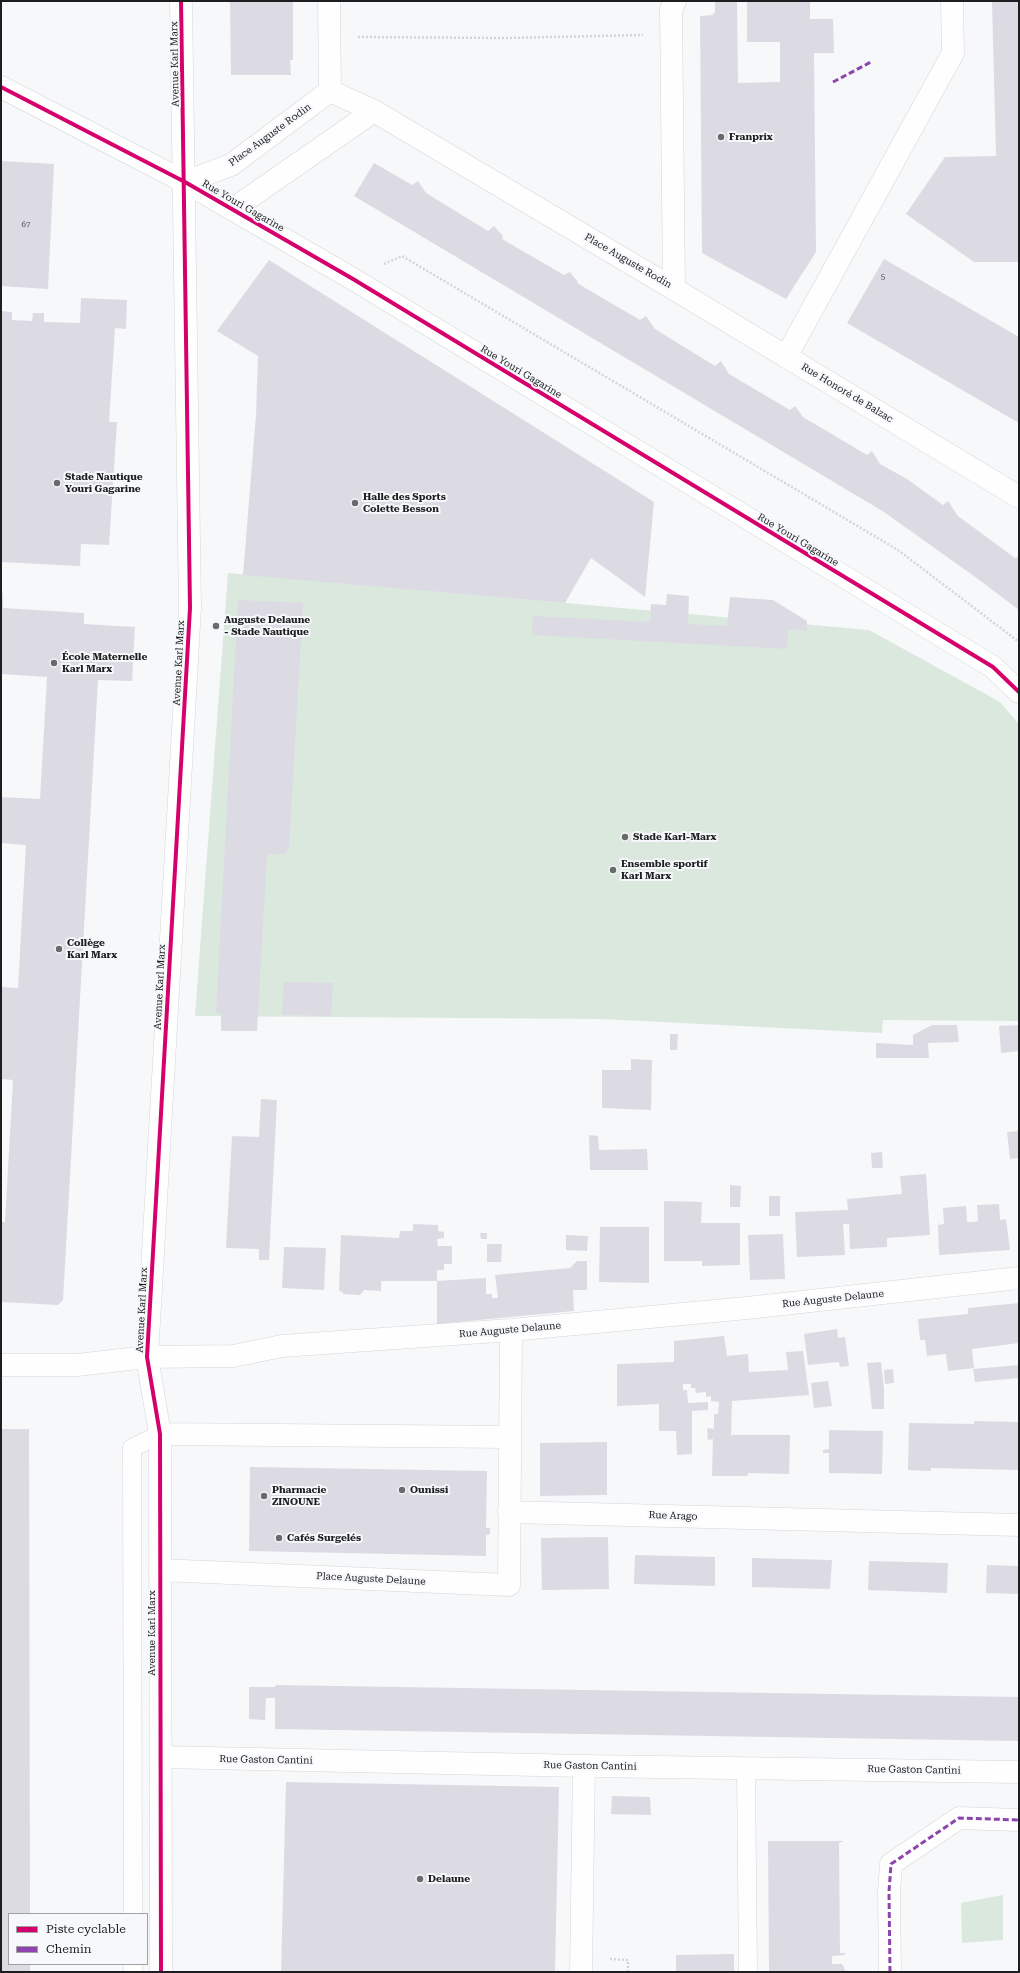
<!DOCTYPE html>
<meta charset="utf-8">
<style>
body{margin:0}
#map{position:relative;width:1020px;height:1973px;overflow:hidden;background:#f7f8fa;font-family:"Roboto Serif",serif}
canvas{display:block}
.frame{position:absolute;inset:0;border:2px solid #1d1e1f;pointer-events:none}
.legend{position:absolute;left:8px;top:1913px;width:140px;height:52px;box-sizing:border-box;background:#f6f8fb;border:1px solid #9fa1a3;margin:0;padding:5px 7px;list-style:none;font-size:12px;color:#1d1e1f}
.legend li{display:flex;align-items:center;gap:8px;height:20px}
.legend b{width:20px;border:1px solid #9fa1a3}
</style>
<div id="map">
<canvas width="1020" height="1973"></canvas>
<div class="frame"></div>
<ul class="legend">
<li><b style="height:5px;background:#d6006c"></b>Piste cyclable</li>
<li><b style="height:5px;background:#8e44ad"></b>Chemin</li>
</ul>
</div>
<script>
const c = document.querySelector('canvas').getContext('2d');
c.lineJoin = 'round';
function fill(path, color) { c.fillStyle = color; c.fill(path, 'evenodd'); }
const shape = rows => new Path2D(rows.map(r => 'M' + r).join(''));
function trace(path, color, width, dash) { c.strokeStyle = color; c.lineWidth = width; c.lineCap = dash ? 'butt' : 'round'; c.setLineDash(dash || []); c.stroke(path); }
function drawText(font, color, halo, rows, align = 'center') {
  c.font = font + ' "Roboto Serif",serif'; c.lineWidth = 4; c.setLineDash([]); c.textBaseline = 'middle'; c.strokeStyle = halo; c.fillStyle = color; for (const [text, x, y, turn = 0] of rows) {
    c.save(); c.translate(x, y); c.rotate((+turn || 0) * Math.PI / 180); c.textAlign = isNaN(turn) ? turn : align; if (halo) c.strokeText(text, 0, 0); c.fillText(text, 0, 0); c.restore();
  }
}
fill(shape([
 [228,573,869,630,1000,702,1019,724,1019,1021,883,1020,882,1033,602,1019,195,1016],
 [1003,1895,1003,1940,962,1943,961,1903]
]), '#dae8de');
fill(shape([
 [230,1,293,1,293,60,290,60,291,75,231,75],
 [715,1,737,1,738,83,780,82,780,42,747,42,747,1,810,1,810,19,833,19,834,53,814,53,816,252,786,299,702,253,700,16,713,15,713,13,715,13],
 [992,1,1019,1,1019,262,974,262,906,214,945,157,996,156],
 [1,161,54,164,48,289,1,286],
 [374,163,412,185,418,181,426,193,488,231,494,226,503,236,502,239,564,275,570,272,578,282,577,283,640,320,646,316,655,329,715,366,721,361,729,374,790,410,795,406,803,417,867,455,872,451,880,464,907,479,943,505,948,501,958,516,1015,558,1019,556,1019,610,978,579,884,512,354,196],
 [884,259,1019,337,1019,423,847,323],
 [269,260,654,502,645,597,591,558,565,603,243,575,256,415,258,356,217,331],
 [81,298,127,300,126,329,115,328,109,422,117,422,109,545,81,544,80,566,1,562,1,311,12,312,12,320,32,321,33,313,44,313,44,322,80,323],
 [1,593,3,593,3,608,84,613,84,624,135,627,132,681,98,680,63,1300,58,1305,1,1302,1,1222,5,1222,13,1080,1,1079,1,987,18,988,26,845,1,843,1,797,40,799,47,677,1,674],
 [667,594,689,596,688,624,727,626,730,597,773,600,807,621,807,631,788,629,787,649,532,635,533,616,650,622,651,604,666,605],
 [238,600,303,603,289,848,284,854,267,854,257,1031,221,1031,221,1013,216,1013],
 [284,982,333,983,331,1016,282,1015],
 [932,1025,957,1025,959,1042,928,1043,929,1058,876,1058,876,1043,913,1045,913,1035],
 [1019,1025,1019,1051,1001,1053,999,1026],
 [670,1034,678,1034,677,1050,670,1050],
 [631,1059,652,1060,651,1110,602,1108,602,1070,631,1070],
 [261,1099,277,1100,269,1260,259,1260,259,1249,226,1248,232,1136,259,1137],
 [1019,1131,1019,1158,1010,1159,1007,1132],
 [589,1135,598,1136,599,1150,647,1149,648,1170,590,1170],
 [882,1152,883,1168,872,1168,871,1153],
 [926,1174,930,1235,887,1238,887,1247,850,1249,849,1224,843,1224,845,1255,797,1257,795,1212,848,1210,847,1199,902,1194,900,1176],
 [730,1185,741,1186,740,1207,730,1207],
 [769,1196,780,1196,780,1216,769,1216],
 [664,1201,702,1202,701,1223,740,1223,740,1265,702,1266,702,1261,664,1261],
 [999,1204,1000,1220,1006,1219,1010,1250,939,1255,938,1225,944,1224,943,1208,966,1206,967,1222,973,1222,978,1221,977,1205],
 [413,1224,438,1225,438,1231,444,1232,444,1238,437,1239,438,1246,452,1246,452,1264,444,1264,444,1270,437,1270,437,1281,381,1281,381,1291,364,1290,360,1295,344,1294,339,1290,341,1235,399,1238,400,1231,413,1231],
 [600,1227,649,1227,649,1283,599,1282],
 [480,1233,487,1233,487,1239,481,1239],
 [783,1234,785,1279,750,1280,748,1235],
 [566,1235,588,1236,587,1251,566,1250],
 [487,1244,502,1244,501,1262,487,1262],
 [284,1247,326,1248,324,1290,282,1288],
 [577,1261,587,1261,587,1290,573,1290,574,1311,437,1324,437,1281,486,1278,486,1294,492,1294,492,1298,498,1298,495,1275,570,1268],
 [1019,1303,1019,1343,972,1349,974,1368,948,1371,946,1354,927,1356,925,1340,920,1340,918,1319,968,1314,968,1308],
 [837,1329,838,1338,845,1337,849,1366,840,1367,839,1362,808,1365,804,1334],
 [724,1336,727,1356,748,1354,749,1372,788,1370,786,1352,803,1351,809,1395,732,1401,731,1435,790,1435,789,1474,748,1473,747,1476,712,1476,713,1439,708,1440,707,1428,714,1429,714,1414,718,1414,719,1402,711,1401,711,1396,706,1397,706,1392,696,1393,695,1388,691,1388,691,1384,683,1384,683,1390,687,1390,688,1403,708,1402,708,1410,692,1411,692,1454,677,1455,676,1431,659,1431,659,1404,617,1406,617,1364,674,1362,674,1341],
 [881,1362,884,1389,884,1409,872,1409,867,1363],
 [1019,1365,1019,1378,975,1382,973,1369],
 [893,1369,894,1383,885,1384,884,1370],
 [828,1381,832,1406,814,1408,811,1383],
 [974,1421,1019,1422,1019,1470,931,1468,931,1471,908,1470,909,1423,974,1424],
 [1,1429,29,1429,30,1914,9,1914,9,1964,30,1964,30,1972,1,1972],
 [829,1430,883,1431,882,1474,829,1473,829,1453,823,1453,823,1450,829,1449],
 [607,1442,607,1495,540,1496,540,1443],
 [250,1467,487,1471,486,1528,490,1528,490,1534,486,1535,486,1556,249,1551],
 [608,1537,609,1589,542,1590,541,1538],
 [635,1555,715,1557,715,1586,634,1584],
 [752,1558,832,1560,830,1589,752,1587],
 [869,1561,948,1563,947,1593,868,1590],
 [987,1565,1019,1566,1019,1594,986,1593],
 [276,1685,1019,1697,1019,1741,275,1729,275,1698,266,1698,265,1720,249,1719,249,1687,275,1687],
 [286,1782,559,1787,555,1972,281,1972],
 [612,1796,650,1797,651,1815,611,1814],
 [768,1841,844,1841,839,1843,840,1953,845,1953,845,1955,832,1956,832,1964,842,1964,846,1972,769,1972],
 [734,1954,734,1972,676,1972,676,1955]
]), '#dcdbe3');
const lane = shape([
 [746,1768,748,1972],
 [133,1914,132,1448,160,1434],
 [133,1964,133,1972]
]);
const street = shape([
 [329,1,330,91],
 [1,87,185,182,353,279,993,667,1019,692],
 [330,91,374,111,674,289,1019,497],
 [185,182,231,165,330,91],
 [233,209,374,111],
 [674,289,671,9,675,1],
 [786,357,953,53,952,1],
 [1,1365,77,1365,147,1357,233,1356,282,1346,511,1330,747,1308,1019,1278],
 [160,1434,510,1437],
 [509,1512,1019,1525],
 [160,1570,509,1585,511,1330],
 [161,1757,584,1766,1019,1772],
 [161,1972,160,1434,147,1357,190,608,181,1],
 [581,1972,584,1766],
 [890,1972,889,1892,891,1864,959,1818,1019,1820]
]);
trace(lane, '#d4d5d6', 19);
trace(street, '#d4d5d6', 23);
trace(shape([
 [358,37,506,38,643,35],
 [384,264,402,256,898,550,1019,642],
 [610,1959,628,1960,628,1972]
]), '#d5d5d6', 2.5, [2, 2]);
trace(lane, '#fefefe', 18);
trace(street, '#fefefe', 22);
trace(shape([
 [833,82,871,62],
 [890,1972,889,1892,891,1864,959,1818,1019,1820]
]), '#8e44ad', 3, [6, 3]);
trace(shape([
 [1,87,185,182,353,279,993,667,1019,692],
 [161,1972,160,1434,147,1357,190,608,181,1]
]), '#d6006c', 4);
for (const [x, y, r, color] of [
 [721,137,4,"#696a6c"],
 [57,483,4,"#696a6c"],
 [355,503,4,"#696a6c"],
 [216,626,4,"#696a6c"],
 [54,663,4,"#696a6c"],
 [625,837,4,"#696a6c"],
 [613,870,4,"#696a6c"],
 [59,949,4,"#696a6c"],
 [402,1490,4,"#696a6c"],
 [264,1496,4,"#696a6c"],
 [279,1538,4,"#696a6c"],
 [420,1879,4,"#696a6c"]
]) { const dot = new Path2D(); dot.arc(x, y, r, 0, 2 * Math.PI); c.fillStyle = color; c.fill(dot); trace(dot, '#f6f8fb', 1.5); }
drawText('8px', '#4d4d50', null, [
 ["67",26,225],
 ["5",883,277]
]);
drawText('10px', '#1d1e1f', '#f6f8fb', [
 ["Avenue Karl Marx",175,64,-91],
 ["Place Auguste Rodin",270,135,-36],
 ["Rue Youri Gagarine",243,206,30],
 ["Place Auguste Rodin",628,261,30],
 ["Rue Youri Gagarine",521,372,31],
 ["Rue Honoré de Balzac",847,393,31],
 ["Rue Youri Gagarine",798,540,31],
 ["Avenue Karl Marx",179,663,-87],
 ["Avenue Karl Marx",160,987,-87],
 ["Rue Auguste Delaune",833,1299,-6],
 ["Avenue Karl Marx",142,1310,-87],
 ["Rue Auguste Delaune",510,1330,-5],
 ["Rue Arago",673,1516,2],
 ["Place Auguste Delaune",371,1579,3],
 ["Avenue Karl Marx",152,1633,-90],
 ["Rue Gaston Cantini",266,1760,1],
 ["Rue Gaston Cantini",590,1766,1],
 ["Rue Gaston Cantini",914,1770,1]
]);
drawText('bold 10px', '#1d1e1f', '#f6f8fb', [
 ["Franprix",729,137],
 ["Stade Nautique",65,477],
 ["Youri Gagarine",65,489],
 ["Halle des Sports",363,497],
 ["Colette Besson",363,509],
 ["Auguste Delaune",224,620],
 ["- Stade Nautique",224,632],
 ["École Maternelle",62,657],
 ["Karl Marx",62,669],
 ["Stade Karl-Marx",633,837],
 ["Ensemble sportif",621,864],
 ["Karl Marx",621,876],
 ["Collège",67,943],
 ["Karl Marx",67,955],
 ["Pharmacie",272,1490],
 ["ZINOUNE",272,1502],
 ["Ounissi",410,1490],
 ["Cafés Surgelés",287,1538],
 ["Delaune",428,1879]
], 'left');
</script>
